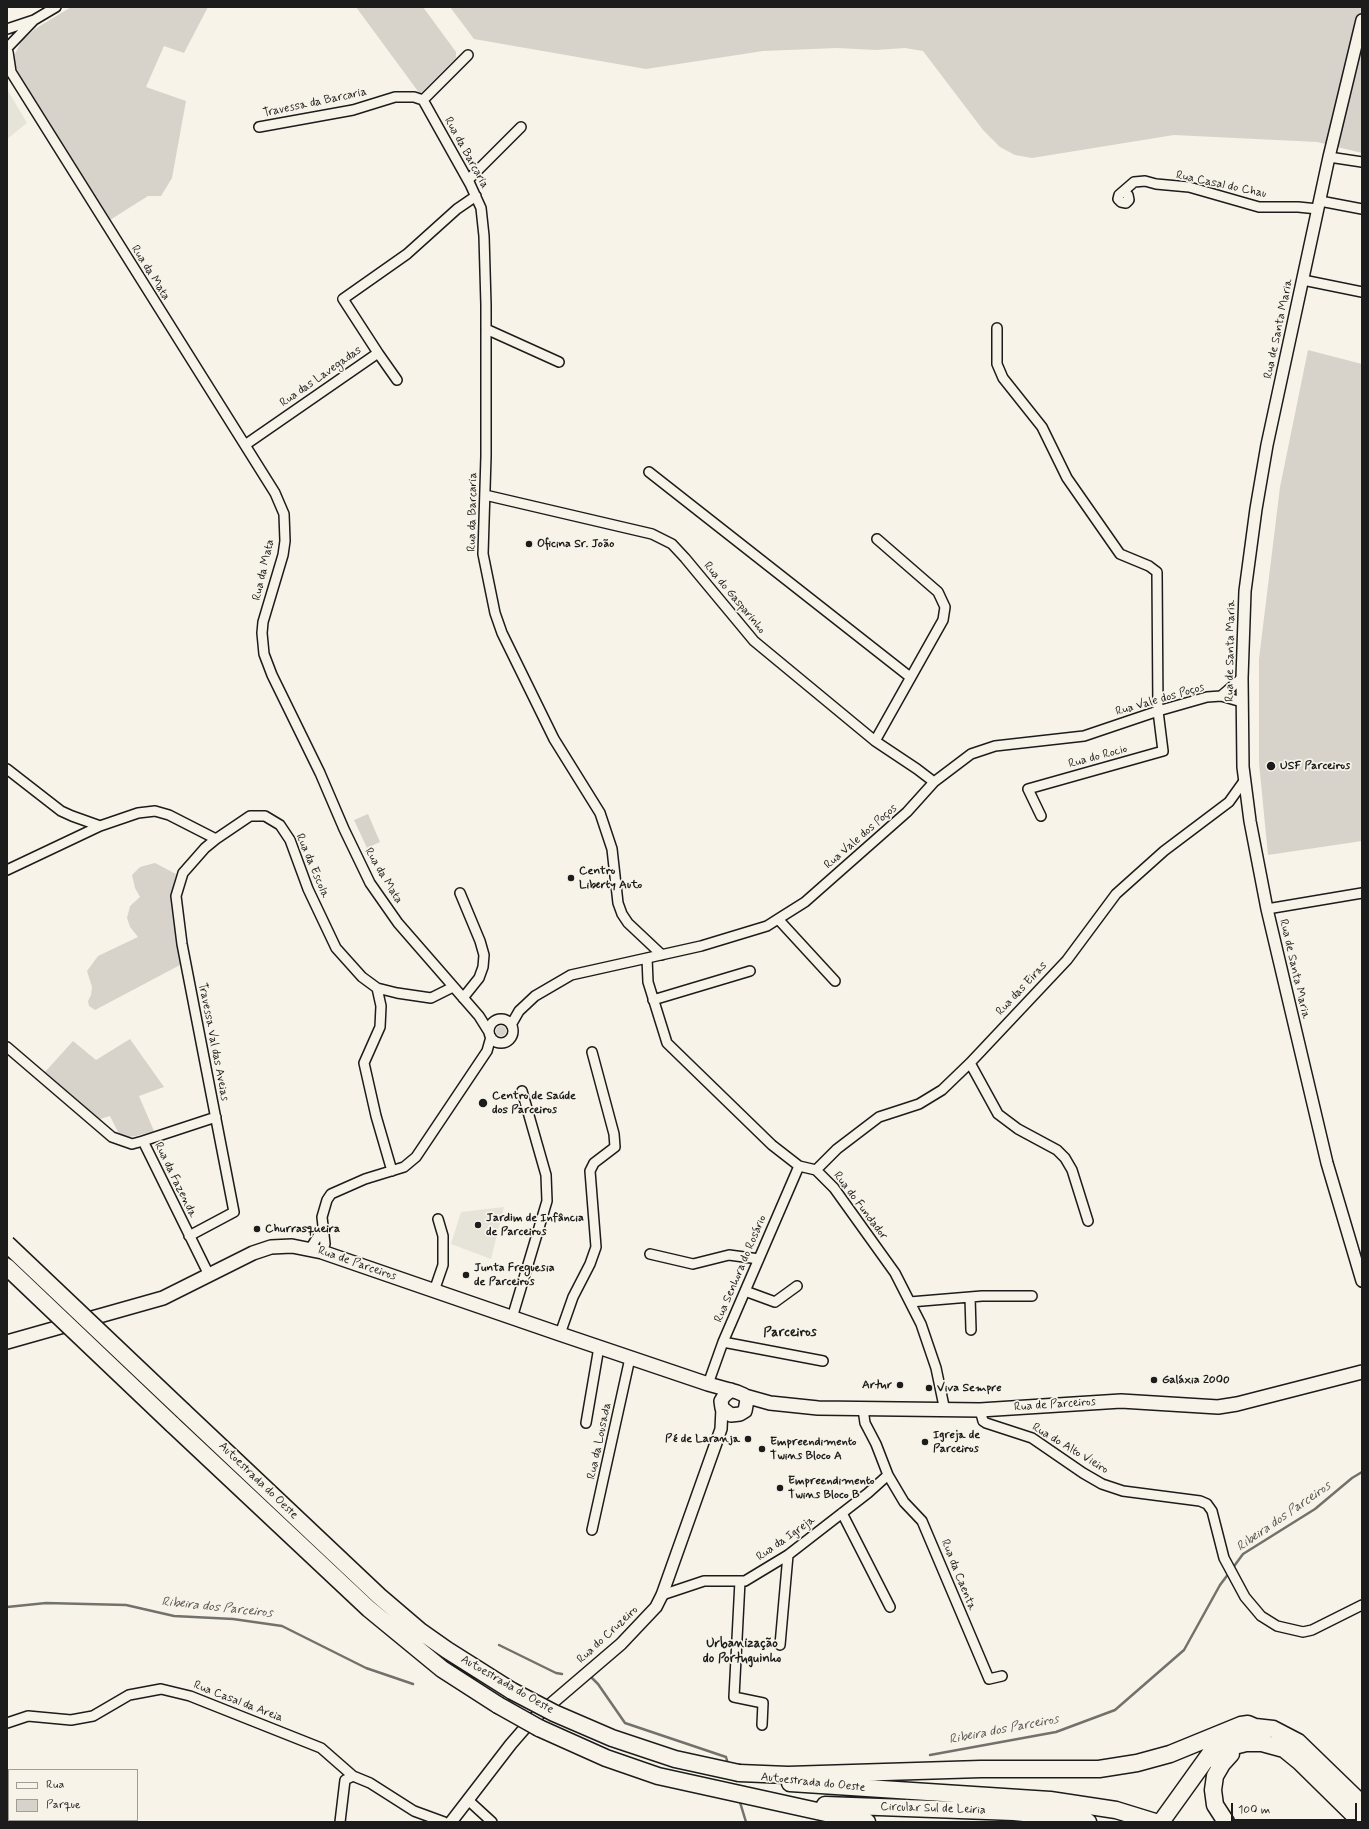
<!DOCTYPE html>
<meta charset="utf-8">
<style>
body{margin:0}
#map{position:relative;width:1369px;height:1829px;overflow:hidden;background:#f7f3e8;font-family:Mynerve,sans-serif}
canvas{display:block}
.frame{position:absolute;inset:0;border:8px solid #1c1c1c;pointer-events:none}
.legend{position:absolute;left:8px;top:1769px;width:130px;height:52px;box-sizing:border-box;background:#f7f3e8;border:1px solid #9f9d96;margin:0;padding:5px 7px;list-style:none;font-size:12px;color:#1c1c1c}
.legend li{display:flex;align-items:center;gap:8px;height:20px}
.legend b{width:20px;border:1px solid #9f9d96}
.scale{position:absolute;left:1231px;top:1803px;width:126px;height:18px;box-sizing:border-box;border:2px solid #1c1c1c;border-top:0;padding-left:5px;font-size:12px;line-height:14px;white-space:nowrap;color:#1c1c1c;-webkit-text-stroke:3px #f7f3e8;paint-order:stroke}
</style>
<div id="map">
<canvas width="1369" height="1829"></canvas>
<div class="frame"></div>
<ul class="legend">
<li><b style="height:5px;background:#f7f3e8"></b>Rua</li>
<li><b style="height:11px;background:#d7d3cb"></b>Parque</li>
</ul>
<div class="scale">100 m</div>
</div>
<script>
const c = document.querySelector('canvas').getContext('2d');
c.lineJoin = 'round';
function fill(path, color) { c.fillStyle = color; c.fill(path, 'evenodd'); }
const shape = rows => new Path2D(rows.map(r => 'M' + r).join(''));
function trace(path, color, width, dash) { c.strokeStyle = color; c.lineWidth = width; c.lineCap = dash ? 'butt' : 'round'; c.setLineDash(dash || []); c.stroke(path); }
function drawText(font, color, halo, rows, align = 'center') {
  c.font = font + ' Mynerve,sans-serif'; c.lineWidth = 3.5; c.setLineDash([]); c.textBaseline = 'middle'; c.strokeStyle = halo; c.fillStyle = color; for (const [text, x, y, turn = 0] of rows) {
    c.save(); c.translate(x, y); c.rotate((+turn || 0) * Math.PI / 180); c.textAlign = isNaN(turn) ? turn : align; if (halo) c.strokeText(text, 0, 0); c.fillText(text, 0, 0); c.restore();
  }
}
fill(shape([
 [7,89,27,123,7,139],
 [504,1207,491,1259,451,1244,461,1212]
]), '#e6e3d9');
fill(shape([
 [71,7,208,7,184,53,164,46,146,87,186,101,172,178,161,196,148,196,110,220,21,82,13,58,21,42,35,29],
 [356,7,423,7,456,52,456,58,420,94],
 [450,7,1362,7,1362,153,1317,142,1174,135,1032,158,1015,155,1000,147,983,130,923,51,905,48,876,50,837,48,763,51,646,69,474,39],
 [1308,350,1362,364,1362,841,1268,855,1259,763,1259,659,1280,487],
 [368,814,380,842,367,848,354,820],
 [155,863,176,874,171,897,182,964,95,1010,89,1006,88,1001,91,995,92,987,87,971,98,956,138,937,130,927,127,918,130,906,140,897,135,888,132,875,140,867],
 '496 1031a5 5 0 1 1 10 0a5 5 0 1 1-10 0Z',
 [130,1039,164,1087,139,1096,154,1131,136,1136,121,1138,110,1116,97,1120,45,1072,73,1041,96,1060]
]), '#d7d3cb');
trace(shape([
 [1232,1569,1243,1554,1315,1509,1352,1478,1362,1472],
 [7,1607,46,1603,126,1605,174,1616,233,1619,282,1626,366,1668,413,1684],
 [499,1645,556,1673,562,1674],
 [592,1678,598,1684,625,1723,726,1757,728,1764],
 [930,1755,1056,1732,1115,1710,1184,1650,1220,1585,1229,1573],
 [739,1799,746,1822]
]), '#72716c', 2.5);
const minor = shape([
 [7,29,34,20,56,7],
 [9,46,33,21],
 [8,52,11,72,275,493,284,514,285,541,283,555,263,622,262,633,264,654,272,675,320,773,344,829,370,883,398,923,479,1016,489,1032],
 [423,100,470,184,481,208,484,236,486,305,486,456,483,554,495,613,502,633,554,739,600,813,612,849,618,903,622,914,628,923,662,955],
 [423,100,468,55],
 [259,127,353,110,395,97,414,97,423,100],
 [1329,157,1362,162],
 [468,180,521,127],
 [1124,192,1128,195,1129,200,1126,203,1121,202,1118,199,1119,195,1134,182,1145,181,1156,184,1189,187,1259,207,1298,207,1318,209],
 [1320,201,1362,209],
 [1303,280,1362,292],
 [997,328,997,364,1003,378,1042,427,1067,478,1120,554,1149,566,1157,572,1158,711,1163,751,1028,789,1041,816],
 [486,329,559,362],
 [378,353,397,380],
 [245,445,378,353,343,299,407,254,457,209,476,196],
 [649,472,910,677],
 [485,495,652,534,672,544,685,558,754,641,875,741,917,769,934,782],
 [1221,696,1242,678],
 [875,741,943,620,945,607,938,592,877,539],
 [7,769,61,811,72,816,100,826,138,813,155,811,169,815,216,839,250,816,265,816,280,825,290,840,308,889,336,948,362,977,377,988,381,1006,380,1027,364,1063,376,1116,392,1171],
 [7,870,100,826],
 [460,893,480,941,484,955,483,967,479,978,463,998],
 [1267,909,1362,893],
 [778,919,835,981],
 [647,958,648,982,667,1043,772,1145,799,1166,816,1170,834,1188,895,1273,921,1324,936,1368,945,1411],
 [377,988,397,993,431,998,453,987],
 [653,1000,750,971],
 '489 1031a12 12 0 1 1 24 0a12 12 0 1 1-24 0Z',
 [511,1025,519,1011,535,996,571,975,701,946,767,926,778,919,805,902,907,812,934,782,971,754,995,746,1084,736,1158,711,1207,697,1221,696,1242,702],
 [7,1047,112,1137,132,1144,143,1141,209,1275],
 [970,1063,998,1114,1018,1129,1057,1150,1065,1158,1072,1170,1088,1221],
 [143,1141,216,1117],
 [816,1170,837,1149,879,1117,919,1104,942,1090,970,1063,1067,960,1116,894,1164,851,1229,802,1244,781],
 [189,1236,234,1212,182,944,176,896,183,873,205,848,216,839],
 [310,1249,323,1228],
 [322,1252,325,1244,322,1217,327,1200,331,1194,365,1179,404,1167,416,1157,487,1051,491,1037],
 [650,1254,693,1264,729,1255,759,1259],
 [434,1291,443,1265,443,1236,438,1219],
 [745,1291,775,1302,797,1286],
 [970,1297,971,1330],
 [910,1302,982,1296,1032,1296],
 [512,1318,547,1201,546,1175,522,1091],
 [560,1334,573,1297,590,1264,596,1247,590,1171,594,1163,615,1147,614,1134,592,1052],
 [723,1342,823,1361],
 [708,1384,723,1342,799,1166],
 [980,1410,983,1421,986,1423,1032,1438,1083,1473,1102,1484,1123,1491,1200,1501,1207,1504,1212,1511,1224,1558,1245,1597,1261,1616,1277,1626,1303,1632,1312,1630,1362,1605],
 [586,1423,599,1347],
 [888,1475,904,1502,922,1521,989,1679,1002,1676],
 [842,1513,890,1607],
 [592,1530,630,1358],
 [740,1581,734,1697,763,1703,762,1725],
 [662,1595,704,1581,745,1581,788,1555,868,1493,888,1475,876,1444,865,1423,863,1409],
 [780,1645,788,1555],
 [7,1723,28,1716,71,1720,93,1716,129,1695,161,1689,190,1696,321,1748,353,1776,370,1783,414,1811,444,1822],
 [468,1800,492,1822],
 [340,1822,345,1780,353,1776]
]);
const tertiary = shape([
 [1362,20,1329,157,1267,445,1256,509,1245,591,1242,678,1243,767,1250,821,1267,909,1327,1163,1362,1281],
 [451,1822,511,1744,531,1721,621,1644,656,1607,662,1595,721,1429,722,1408]
]);
const secondary = shape([
 [7,1342,163,1298,253,1253,271,1247,292,1246,322,1252,560,1334,708,1384,737,1392,744,1395,747,1400,745,1411,740,1414,731,1415,722,1408,721,1401,724,1396,731,1390],
 [745,1396,770,1403,818,1408,980,1410,1121,1401,1218,1407,1237,1404,1362,1372]
]);
const motorway = shape([
 [183,1411,379,1596,420,1631,447,1650,512,1691],
 [172,1424,369,1609,442,1669,498,1705],
 [539,1728,606,1758,658,1776,867,1822],
 [1215,1760,1230,1747,1246,1743,1262,1743,1284,1749,1300,1762,1361,1822],
 [739,1773,788,1775,981,1769,1099,1769,1137,1763,1170,1754,1241,1725,1248,1724,1255,1727],
 [790,1783,1050,1800,1116,1810,1155,1822],
 [825,1805,1014,1812,1074,1818,1088,1822],
 [1161,1822,1217,1744,1228,1735,1255,1727,1273,1729,1298,1742,1362,1804],
 [1226,1822,1215,1805,1213,1790,1215,1776,1222,1764,1231,1754]
]);
trace(minor, '#1c1c1c', 12);
trace(tertiary, '#1c1c1c', 14);
trace(secondary, '#1c1c1c', 16);
trace(motorway, '#1c1c1c', 19);
trace(minor, '#f7f3e8', 9);
trace(tertiary, '#f7f3e8', 11);
trace(secondary, '#f7f3e8', 13);
trace(motorway, '#f7f3e8', 16);
const motorwayBridge = shape([
 [7,1244,183,1411],
 [7,1267,172,1424],
 [512,1691,554,1713,612,1738,675,1759,739,1773],
 [498,1705,539,1728]
]);
trace(motorwayBridge, '#1c1c1c', 19, []);
trace(motorwayBridge, '#f7f3e8', 16);
for (const [x, y, r, color] of [
 [529,544,4,"#1c1c1c"],
 [1271,766,5,"#1c1c1c"],
 [571,878,4,"#1c1c1c"],
 [483,1103,5,"#1c1c1c"],
 [478,1225,4,"#1c1c1c"],
 [257,1229,4,"#1c1c1c"],
 [466,1275,4,"#1c1c1c"],
 [1154,1380,4,"#1c1c1c"],
 [900,1385,4,"#1c1c1c"],
 [929,1388,4,"#1c1c1c"],
 [748,1439,4,"#1c1c1c"],
 [925,1442,4,"#1c1c1c"],
 [762,1449,4,"#1c1c1c"],
 [780,1488,4,"#1c1c1c"]
]) { const dot = new Path2D(); dot.arc(x, y, r, 0, 2 * Math.PI); c.fillStyle = color; c.fill(dot); trace(dot, '#f7f3e8', 1.5); }
drawText('12px', '#1c1c1c', '#f7f3e8', [
 ["Travessa da Barcaria",315,103,-12],
 ["Rua da Barcaria",466,153,61],
 ["Rua Casal do Chau",1221,185,12],
 ["Rua da Mata",150,273,58],
 ["Rua de Santa Maria",1279,329,-78],
 ["Rua das Lavegadas",321,377,-35],
 ["Rua da Barcaria",473,512,-89],
 ["Rua da Mata",264,570,-77],
 ["Rua do Gasparinho",734,598,50],
 ["Rua de Santa Maria",1231,651,-89],
 ["Rua Vale dos Poços",1160,700,-16],
 ["Rua do Rocio",1098,757,-15],
 ["Rua Vale dos Poços",861,837,-41],
 ["Rua da Escola",312,866,67],
 ["Rua da Mata",383,876,59],
 ["Rua de Santa Maria",1294,969,77],
 ["Rua das Eiras",1022,989,-47],
 ["Travessa Val das Aveias",213,1042,79],
 ["Rua da Fazenda",175,1180,64],
 ["Rua do Fundador",860,1206,53],
 ["Rua de Parceiros",357,1264,19],
 ["Rua Senhora do Rosário",741,1269,-67],
 ["Rua de Parceiros",1055,1405,-4],
 ["Rua da Lousada",600,1441,-78],
 ["Rua do Alto Vieiro",1070,1449,31],
 ["Autoestrada do Oeste",258,1481,44],
 ["Rua da Igreja",786,1539,-35],
 ["Rua da Caenta",958,1575,68],
 ["Rua do Cruzeiro",608,1635,-43],
 ["Autoestrada do Oeste",507,1685,30],
 ["Rua Casal da Areia",238,1702,21],
 ["Autoestrada do Oeste",813,1783,6],
 ["Circular Sul de Leiria",933,1809,2]
]);
drawText('bold 12px', '#1c1c1c', '#f7f3e8', [
 ["Oficina Sr. João",537,544],
 ["USF Parceiros",1280,766],
 ["Centro",579,871],
 ["Liberty Auto",579,885],
 ["Centro de Saúde",492,1096],
 ["dos Parceiros",492,1110],
 ["Jardim de Infância",486,1218],
 ["de Parceiros",486,1232],
 ["Churrasqueira",265,1229],
 ["Junta Freguesia",474,1268],
 ["de Parceiros",474,1282],
 ["Galáxia 2000",1162,1380],
 ["Artur",892,1385,"right"],
 ["Viva Sempre",937,1388],
 ["Igreja de",933,1435],
 ["Parceiros",933,1449],
 ["Pé de Laranja",740,1439,"right"],
 ["Empreendimento",770,1442],
 ["Twins Bloco A",770,1456],
 ["Empreendimento",788,1481],
 ["Twins Bloco B",788,1495]
], 'left');
drawText('italic 13px', '#565452', '#f7f3e8', [
 ["Ribeira dos Parceiros",1284,1517,-35],
 ["Ribeira dos Parceiros",217,1608,6],
 ["Ribeira dos Parceiros",1004,1730,-11]
]);
drawText('bold 13px', '#1c1c1c', '#f7f3e8', [
 ["Urbanização",742,1644],
 ["do Portuguinho",742,1659]
]);
drawText('bold 14px', '#1c1c1c', '#f7f3e8', [
 ["Parceiros",790,1333]
]);
</script>
